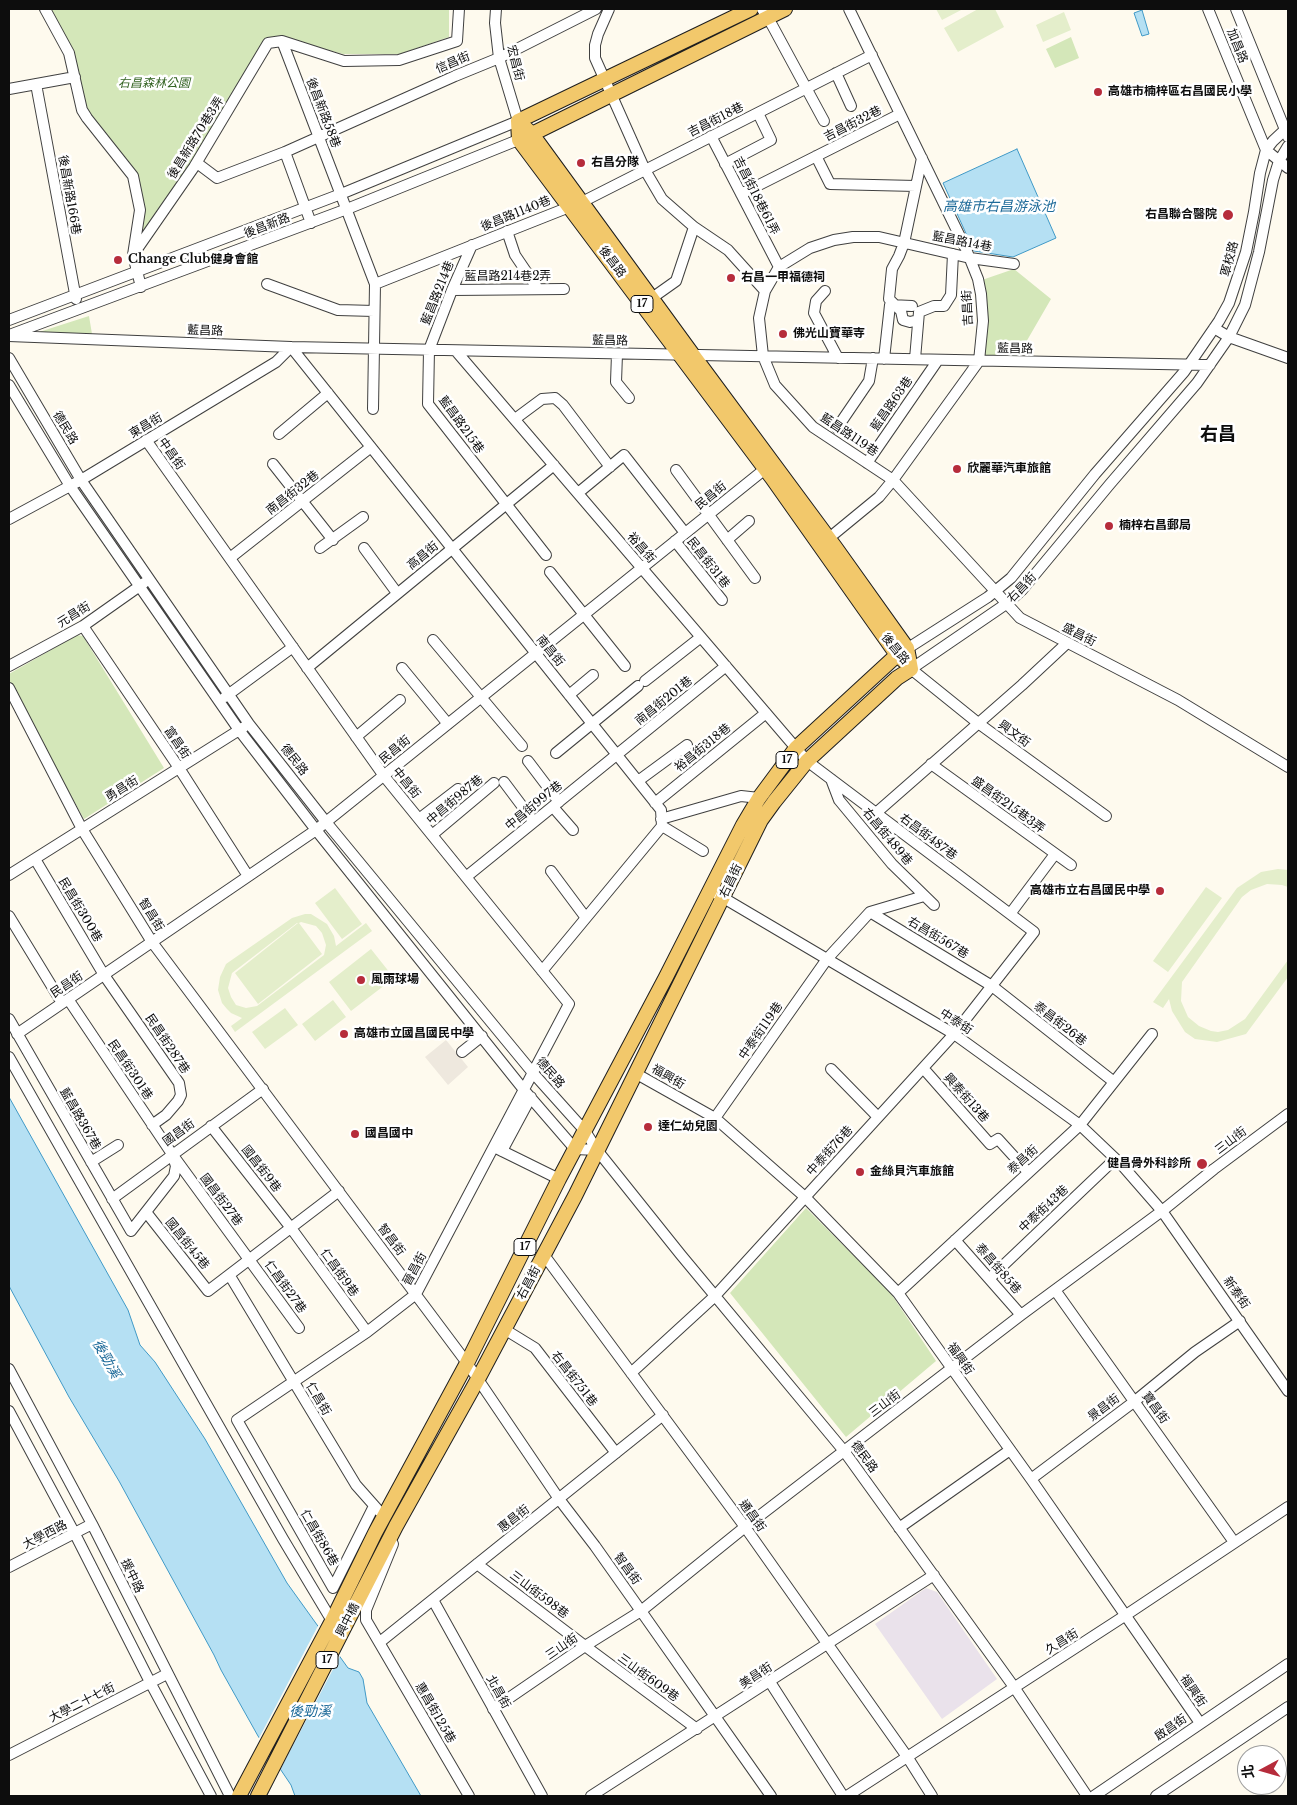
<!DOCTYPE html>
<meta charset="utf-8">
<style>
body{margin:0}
#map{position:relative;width:1297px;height:1805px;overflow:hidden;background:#fefaee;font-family:"Libre Baskerville","Noto Sans TC",serif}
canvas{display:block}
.frame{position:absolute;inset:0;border:10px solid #0d0d0d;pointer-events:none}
.north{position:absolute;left:1237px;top:1745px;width:50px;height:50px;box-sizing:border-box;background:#fff;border:1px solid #9e9e9e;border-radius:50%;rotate:264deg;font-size:14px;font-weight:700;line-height:20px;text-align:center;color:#0d0d0d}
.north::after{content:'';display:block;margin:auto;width:18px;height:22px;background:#b62c3b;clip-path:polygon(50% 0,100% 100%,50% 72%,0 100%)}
</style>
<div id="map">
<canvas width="1297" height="1805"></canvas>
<div class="frame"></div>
<div class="north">北</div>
</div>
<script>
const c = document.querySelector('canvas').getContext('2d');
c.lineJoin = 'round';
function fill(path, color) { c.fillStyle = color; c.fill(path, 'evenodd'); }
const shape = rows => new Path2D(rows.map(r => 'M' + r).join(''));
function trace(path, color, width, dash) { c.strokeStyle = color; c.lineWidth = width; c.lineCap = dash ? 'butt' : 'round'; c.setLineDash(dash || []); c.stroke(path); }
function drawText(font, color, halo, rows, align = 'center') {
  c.font = font + ' "Libre Baskerville","Noto Sans TC",serif'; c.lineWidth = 5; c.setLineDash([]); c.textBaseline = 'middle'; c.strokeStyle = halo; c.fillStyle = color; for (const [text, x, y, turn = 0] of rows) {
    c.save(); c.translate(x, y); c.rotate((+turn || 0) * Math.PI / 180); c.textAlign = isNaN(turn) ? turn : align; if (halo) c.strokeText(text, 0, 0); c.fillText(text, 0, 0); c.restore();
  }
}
fill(shape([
 [926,1588,937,1592,997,1679,942,1719,875,1624]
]), '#eae2eb');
fill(shape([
 [45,9,449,9,449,37,400,54,343,54,283,38,271,39,194,163,133,245,135,201,128,173,82,111,65,39],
 [1071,37,1079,58,1055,68,1046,49],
 [1014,269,1051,299,1018,356,983,357,982,280],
 [89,316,92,334,36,333],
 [77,635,83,636,164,768,84,819,9,685,9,674],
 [806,1208,890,1292,936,1361,846,1437,730,1293]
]), '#d4e7b9');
fill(shape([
 [936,9,963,9,942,20],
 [978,9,995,9,1004,27,958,52,944,28],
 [1064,12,1071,30,1043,42,1036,25],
 [1278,869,1288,870,1288,887,1282,885,1267,884,1251,890,1242,897,1182,982,1181,1001,1188,1017,1199,1026,1211,1031,1218,1032,1228,1030,1245,1019,1288,960,1288,977,1246,1034,1217,1042,1195,1039,1185,1032,1180,1024,1172,1011,1169,999,1163,1008,1153,1002,1237,888,1261,872],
 [1206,887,1222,898,1168,972,1153,961],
 [335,888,362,924,342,939,315,903],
 [305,914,311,914,327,924,334,936,336,946,366,923,372,931,235,1032,231,1026,242,1018,231,1013,227,1009,222,1003,218,990,220,977,226,964,292,918],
 [301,922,316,926,322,933,326,945,324,955,257,1006,246,1008,236,1005,231,997,228,988,232,973,297,923,298,923,235,973,258,1004,322,954,299,923],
 [371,949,394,978,351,1011,329,982],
 [333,1000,346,1017,315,1041,302,1024],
 [285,1008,298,1025,265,1049,252,1032]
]), '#e4eecb');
fill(shape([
 [446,1040,468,1067,448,1085,425,1057]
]), '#eee8de');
const water = shape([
 [1142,10,1149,34,1142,36,1134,13,1142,10],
 [1017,149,1056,238,1013,257,974,251,943,183,1017,149],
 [9,1097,128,1310,140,1345,155,1362,205,1439,287,1583,348,1668,359,1672,363,1679,367,1703,421,1796,295,1796,291,1785,258,1736,221,1670,214,1655,119,1481,69,1397,9,1286,9,1097]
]);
fill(water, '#b5e0f3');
trace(water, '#4099c6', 1);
fill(shape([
 [319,1624,341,1654,279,1772,258,1740]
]), '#fefaee');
const minor = shape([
 [45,9,69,53,82,110,87,118,133,176,140,210,133,255,141,287],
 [609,9,598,34,595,45,595,58,645,170,662,199,694,227,728,250,765,291],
 [762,9,772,25,824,121],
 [1208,9,1266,150,1288,168],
 [1236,9,1288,137],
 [282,41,375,284,373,409],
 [836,73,851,106],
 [36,84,76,299],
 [9,89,75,77],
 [711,136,779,267],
 [285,152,311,223],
 [816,156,830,184,916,186],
 [197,163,217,178,285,152,455,76,499,58,596,9],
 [725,164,771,140,758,113],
 [741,194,900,114],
 [507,231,515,255,538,289],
 [472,245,452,290,429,350,428,404,546,555],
 [133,255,194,167,268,43,282,41,344,61,399,60,457,41,459,9],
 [1014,264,970,258,879,237,853,237,834,240,810,248,779,267,765,291,759,318,763,356,775,385,813,427,893,480,1020,618,1178,700,1288,767],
 [267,284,338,310,374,311],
 [375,284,582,202,872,55],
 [452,290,564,289],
 [825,291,816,301,814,313,838,358],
 [652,298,676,281,694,227],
 [9,320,341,194,518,121,499,58,495,23,496,9],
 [918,320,910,322,903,320,901,311,889,299,892,269,899,256,904,243,922,158],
 [1214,328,1229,337,1288,358],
 [12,334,347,209,523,138],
 [9,336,291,347,1210,365],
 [291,347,661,810,662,826,542,971],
 [456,351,807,761,1034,932,954,1034,715,1296,631,1373],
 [617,354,616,382,629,398],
 [9,358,81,480,249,724,326,822,533,1073,585,1131,597,1150,681,1255,844,1451,1014,1687,1087,1796],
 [884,359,890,305,912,306],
 [915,359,919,312,934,306,944,306,951,295,953,254],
 [9,385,70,486,239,730,316,830,524,1090,575,1149,597,1150],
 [515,419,542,399,555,398,563,405,610,467],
 [837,428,869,381,873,358],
 [279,434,328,393],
 [146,440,384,776,569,1004,416,1294,367,1332,237,1420,333,1588,374,1506],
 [867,463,938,360],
 [273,464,333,540],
 [676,470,755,578],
 [578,493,624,455,685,533],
 [9,519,81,480,276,362,291,347],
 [727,540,749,521],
 [675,541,722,600],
 [823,543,879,497,893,480,979,361,983,321,981,294,978,279,966,249,849,9],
 [320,548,363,517],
 [364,548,397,593],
 [230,558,371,447],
 [550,572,625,666],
 [83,626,179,768,248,876],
 [433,640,522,746],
 [902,652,988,597,1011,578,1095,474,1184,372,1219,321,1229,303,1246,252,1254,212,1260,173,1266,150,1273,141,1288,127],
 [9,666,83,626,144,583],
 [307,668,554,465],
 [402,668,448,724],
 [645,681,701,637],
 [9,688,82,829,152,942,467,1363,559,1499,595,1546,641,1611,771,1796],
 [569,695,593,675],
 [225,697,293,647],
 [356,737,400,700],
 [556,753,638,686],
 [528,761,559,802],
 [931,764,1071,865],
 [831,779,839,800,892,864,934,905],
 [638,781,687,745],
 [504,782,534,822],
 [655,803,766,713],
 [553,807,573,830],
 [876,813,1022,685,1067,643],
 [1106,816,978,723,911,669,1006,604,1022,590,1110,484,1197,383,1229,337,1245,305,1259,252,1273,180,1279,161,1288,146],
 [419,819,458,789],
 [661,819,741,796,759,798],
 [662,826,703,851],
 [432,835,494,783],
 [35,859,104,975,179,1083,181,1095,178,1101,166,1115,152,1125],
 [551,871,586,918],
 [9,875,244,727],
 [466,877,726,666],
 [710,890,954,1034,1080,1125,1121,1164,1162,1211,1288,1391],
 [870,912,992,986,1114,1082],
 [870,912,924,896],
 [1010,914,1055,854],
 [9,916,62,1003],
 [68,999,172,1154,299,1328],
 [9,1019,131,1231,174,1176,176,1166,174,1160],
 [17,1034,316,830,770,465],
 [462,1052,482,1036],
 [9,1057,283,1539,332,1621],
 [923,1068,990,1144,998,1139,1028,1172],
 [831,1069,877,1116],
 [635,1073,715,1118,805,1197,898,1293,1031,1479,1200,1723],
 [715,1118,827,959,870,912],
 [211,1126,291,1228,367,1332],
 [494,1147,559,1179],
 [502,1151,531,1097],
 [91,1162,118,1145],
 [112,1199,263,1089],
 [146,1212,208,1291,339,1191],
 [955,1240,1021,1315],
 [544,1255,745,1527,908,1758,932,1796],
 [230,1276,356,1485,379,1511],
 [990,1278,1115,1159],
 [1055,1290,1234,1542],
 [898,1293,1080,1125,1152,1034],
 [504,1329,535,1348,616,1453],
 [9,1369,92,1524,230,1796],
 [9,1411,75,1534,150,1682,211,1796],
 [1031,1479,1135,1401,1195,1352,1240,1321],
 [899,1528,1010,1450],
 [393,1544,366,1610,366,1620,469,1796],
 [477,1564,585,1646,697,1729],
 [9,1567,92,1524],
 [433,1600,542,1796],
 [380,1642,663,1415],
 [770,1682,843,1796],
 [493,1709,585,1646,641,1611,745,1527,1021,1315,1162,1211,1214,1169,1288,1114],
 [9,1755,167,1674],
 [591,1796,934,1575],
 [847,1796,1126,1615,1288,1507],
 [1094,1796,1288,1664],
 [1156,1796,1288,1707]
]);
const major = shape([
 [518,121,519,140,772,478,897,655,904,661],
 [518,121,532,134,693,355,835,547,907,648,911,669],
 [518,121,751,9],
 [532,134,785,9],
 [239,1796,332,1621,375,1533,467,1363,559,1179,666,977,743,825,759,798,796,748,897,655],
 [258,1796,396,1526,478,1379,575,1196,761,820,774,802,807,761,897,678,911,669]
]);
trace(minor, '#404040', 12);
trace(major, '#1e1e1e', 16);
trace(minor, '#fff', 10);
trace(major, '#f2c86b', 14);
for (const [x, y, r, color] of [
 [1098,92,5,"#b62c3b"],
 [581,163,5,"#b62c3b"],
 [1228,215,6,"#b62c3b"],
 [118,260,5,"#b62c3b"],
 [731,278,5,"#b62c3b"],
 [783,334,5,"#b62c3b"],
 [957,469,5,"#b62c3b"],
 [1109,526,5,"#b62c3b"],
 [1160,891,5,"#b62c3b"],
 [361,980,5,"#b62c3b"],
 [344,1034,5,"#b62c3b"],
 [648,1127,5,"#b62c3b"],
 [355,1134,5,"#b62c3b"],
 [1202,1164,6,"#b62c3b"],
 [860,1172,5,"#b62c3b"]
]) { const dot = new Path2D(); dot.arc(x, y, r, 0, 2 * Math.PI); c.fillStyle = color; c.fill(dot); trace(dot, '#fff', 2); }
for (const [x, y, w] of [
 [642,304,22],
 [787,760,22],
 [525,1247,22],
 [327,1660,22]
]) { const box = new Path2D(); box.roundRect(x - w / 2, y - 8.5, w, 17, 4); c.fillStyle = '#fff'; c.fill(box); trace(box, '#0d0d0d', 1); }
drawText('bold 11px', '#0d0d0d', null, [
 ["17",642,304],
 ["17",787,760],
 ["17",525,1247],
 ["17",327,1660]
]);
drawText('12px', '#0d0d0d', '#fff', [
 ["加昌路",1237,46,68],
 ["信昌街",453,63,-23],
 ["宏昌街",515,63,76],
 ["後昌新路58巷",323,113,69],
 ["吉昌街18巷",716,120,-27],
 ["吉昌街32巷",853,124,-27],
 ["後昌新路70巷3弄",196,138,-58],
 ["後昌新路166巷",69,195,80],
 ["吉昌街18巷61弄",756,196,63],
 ["後昌路1140巷",516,214,-22],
 ["後昌新路",267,226,-21],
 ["藍昌路14巷",962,242,11],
 ["軍校路",1230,259,-75],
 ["後昌路",612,262,53],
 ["藍昌路214巷2弄",508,277],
 ["藍昌路214巷",438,293,-68],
 ["吉昌街",968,308,-93],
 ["藍昌路",205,331,2],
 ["藍昌路",610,341,1],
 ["藍昌路",1015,349,1],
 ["藍昌路63巷",892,404,-55],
 ["藍昌路215巷",461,425,54],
 ["東昌街",146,426,-31],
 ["德民路",65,428,59],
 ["藍昌路119巷",849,435,34],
 ["中昌街",171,454,55],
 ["南昌街32巷",293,493,-38],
 ["民昌街",711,496,-39],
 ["裕昌街",641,548,49],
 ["高昌街",423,556,-39],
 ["民昌街31巷",708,563,52],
 ["右昌街",1022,588,-46],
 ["元昌街",74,615,-32],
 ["盛昌街",1079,635,27],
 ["後昌路",895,649,51],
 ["南昌街",550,651,51],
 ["南昌街201巷",664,701,-39],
 ["興文街",1014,734,36],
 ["富昌街",177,743,56],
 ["裕昌街318巷",703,748,-39],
 ["民昌街",395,750,-39],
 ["德民路",294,760,52],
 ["中昌街",406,783,51],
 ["勇昌街",122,789,-32],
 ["中昌街987巷",455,800,-40],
 ["盛昌街215巷3弄",1008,805,36],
 ["中昌街997巷",534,806,-39],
 ["右昌街489巷",887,837,50],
 ["右昌街487巷",928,837,37],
 ["右昌街",731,881,-64],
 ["民昌街300巷",80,910,59],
 ["智昌街",151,915,58],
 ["右昌街567巷",938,938,31],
 ["民昌街",67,985,-34],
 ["中泰街",956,1022,33],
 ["泰昌街26巷",1060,1024,38],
 ["中泰街119巷",761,1031,-55],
 ["民昌街287巷",167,1044,56],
 ["民昌街301巷",130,1070,56],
 ["德民路",550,1073,49],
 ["福興街",668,1077,30],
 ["興泰街13巷",966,1098,48],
 ["藍昌路367巷",80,1119,60],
 ["國昌街",179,1133,-36],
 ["三山街",1231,1141,-37],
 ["中泰街76巷",830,1151,-48],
 ["泰昌街",1023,1160,-42],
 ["國昌街9巷",261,1169,52],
 ["國昌街27巷",221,1200,53],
 ["中泰街43巷",1044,1209,-43],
 ["智昌街",391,1240,53],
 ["國昌街45巷",187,1244,51],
 ["晉昌街",415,1269,-61],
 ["泰昌街85巷",998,1269,49],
 ["仁昌街9巷",339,1273,54],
 ["右昌街",529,1283,-62],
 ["仁昌街27巷",285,1287,54],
 ["新泰街",1236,1293,55],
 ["福興街",960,1359,55],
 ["右昌街751巷",574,1379,52],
 ["仁昌街",318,1399,59],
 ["三山街",885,1404,-37],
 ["景昌街",1104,1408,-37],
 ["寶昌街",1155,1408,54],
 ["德民路",864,1457,54],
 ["通昌街",752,1516,54],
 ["惠昌街",514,1519,-38],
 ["大學西路",45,1535,-27],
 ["仁昌街86巷",319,1538,60],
 ["智昌街",627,1569,54],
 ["援中路",132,1576,64],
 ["三山街598巷",539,1595,37],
 ["興中橋",348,1620,-63],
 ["久昌街",1062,1642,-32],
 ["三山街",562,1647,-34],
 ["美昌街",756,1676,-33],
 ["三山街609巷",648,1678,36],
 ["福興街",1193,1691,56],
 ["北昌街",498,1692,61],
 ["大學二十七街",82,1703,-27],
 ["惠昌街125巷",435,1713,60],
 ["啟昌街",1171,1728,-35]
]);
drawText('italic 12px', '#326221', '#fff', [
 ["右昌森林公園",154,84]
]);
drawText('bold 12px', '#0d0d0d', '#fff', [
 ["高雄市楠梓區右昌國民小學",1108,92],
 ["右昌分隊",591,163],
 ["右昌聯合醫院",1217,215,"right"],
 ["Change Club健身會館",128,260],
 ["右昌一甲福德祠",741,278],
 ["佛光山寶華寺",793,334],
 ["欣麗華汽車旅館",967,469],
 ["楠梓右昌郵局",1119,526],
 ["高雄市立右昌國民中學",1150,891,"right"],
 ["風雨球場",371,980],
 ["高雄市立國昌國民中學",354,1034],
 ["達仁幼兒園",658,1127],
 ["國昌國中",365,1134],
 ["健昌骨外科診所",1191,1164,"right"],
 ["金絲貝汽車旅館",870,1172]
], 'left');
drawText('italic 14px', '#1d6a99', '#fff', [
 ["高雄市右昌游泳池",999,207],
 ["後勁溪",106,1359,61],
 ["後勁溪",310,1712]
]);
drawText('bold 18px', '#0d0d0d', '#fff', [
 ["右昌",1218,435]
]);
</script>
